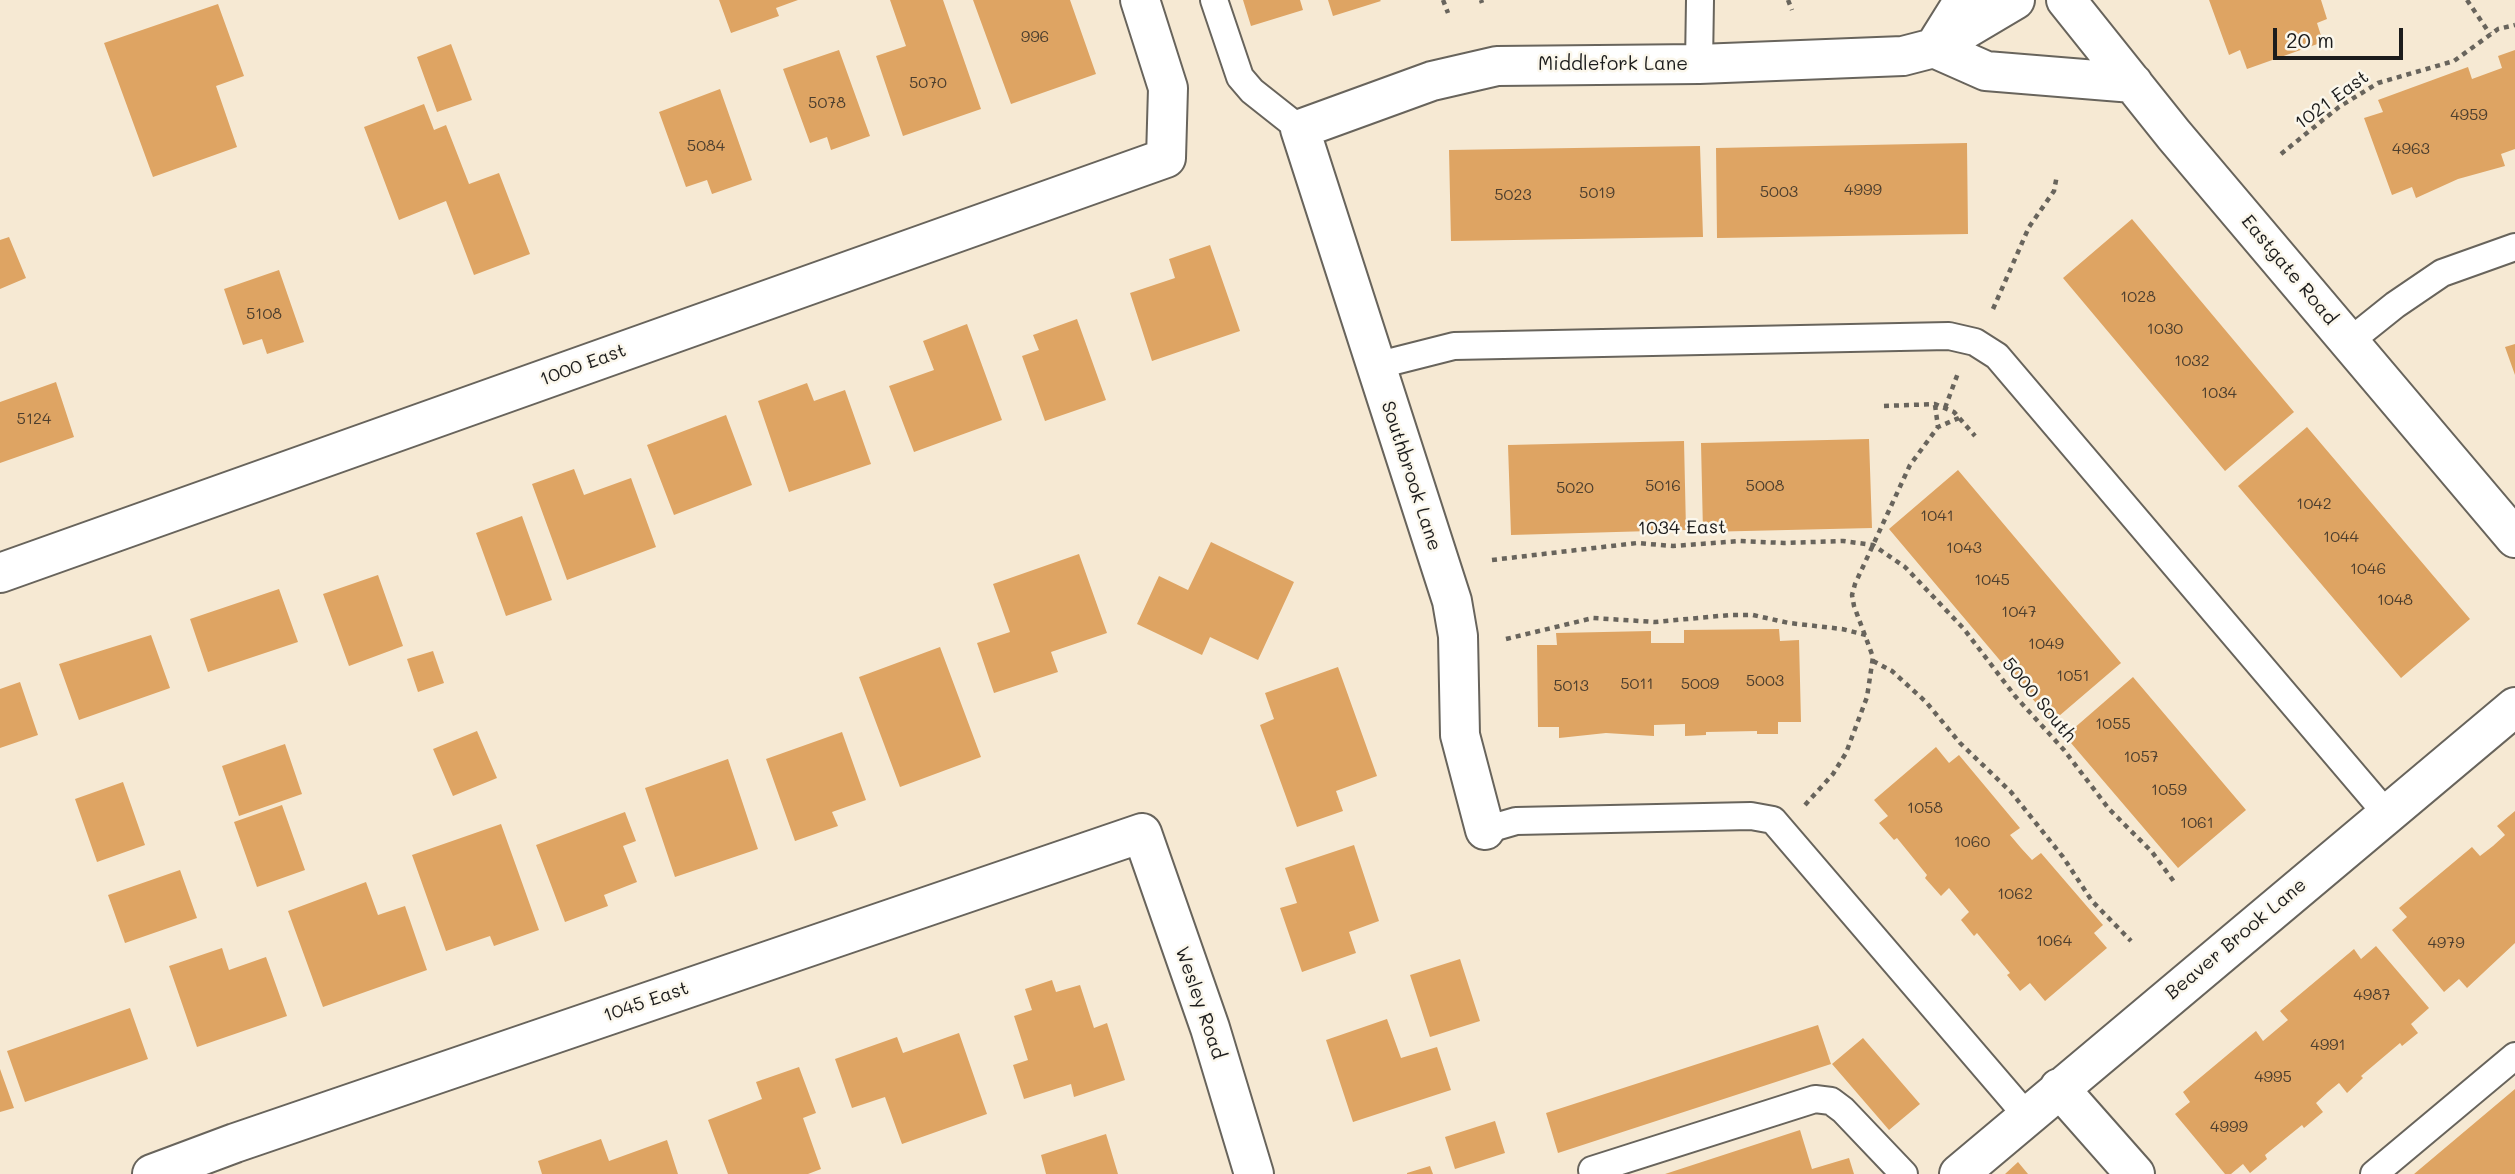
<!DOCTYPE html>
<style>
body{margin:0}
#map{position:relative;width:2515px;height:1174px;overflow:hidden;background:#f6e9d3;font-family:Mali,sans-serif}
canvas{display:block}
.scale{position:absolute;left:2273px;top:28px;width:130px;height:32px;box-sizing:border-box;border:4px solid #1c1c1c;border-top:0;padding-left:9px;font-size:21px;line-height:24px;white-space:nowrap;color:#1c1c1c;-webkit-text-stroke:5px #fbf7ec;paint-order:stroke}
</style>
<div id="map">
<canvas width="2515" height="1174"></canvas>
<div class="scale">20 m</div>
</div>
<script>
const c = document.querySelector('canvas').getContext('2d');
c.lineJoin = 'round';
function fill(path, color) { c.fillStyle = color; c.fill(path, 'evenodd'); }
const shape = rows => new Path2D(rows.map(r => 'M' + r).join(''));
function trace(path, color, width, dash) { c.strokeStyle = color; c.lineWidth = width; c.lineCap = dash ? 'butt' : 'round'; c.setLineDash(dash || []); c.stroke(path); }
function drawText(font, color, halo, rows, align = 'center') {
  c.font = font + ' Mali,sans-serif'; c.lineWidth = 5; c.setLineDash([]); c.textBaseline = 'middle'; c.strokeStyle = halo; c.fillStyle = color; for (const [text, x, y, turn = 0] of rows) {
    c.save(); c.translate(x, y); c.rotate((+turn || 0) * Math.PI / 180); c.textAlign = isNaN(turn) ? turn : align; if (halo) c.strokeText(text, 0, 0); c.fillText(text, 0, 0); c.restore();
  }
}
fill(shape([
 [719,0,798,0,776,8,779,16,731,33],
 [890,0,943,0,981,109,903,136,876,56,906,46],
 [973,0,1070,0,1096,74,1011,104],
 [1243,0,1300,0,1303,10,1251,26],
 [1328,0,1380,0,1381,1,1333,16],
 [2209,0,2321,0,2327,19,2317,23,2323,42,2247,69,2240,50,2229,55],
 [218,4,244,76,216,86,237,147,153,177,104,43],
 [451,44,472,100,437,112,417,57],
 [839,50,870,136,831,150,827,137,810,143,783,69],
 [2515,50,2515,149,2501,154,2505,166,2458,179,2416,198,2412,187,2392,195,2364,118,2383,112,2378,100,2468,67,2472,79,2502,68,2498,56],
 [720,89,752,180,712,194,707,180,686,187,659,112],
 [424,104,434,130,446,125,469,184,499,173,530,254,474,275,446,201,399,220,364,127],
 [1967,143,1968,234,1717,238,1716,148],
 [1700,146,1703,237,1451,241,1449,150],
 [2132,219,2294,412,2225,471,2063,278],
 [9,237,26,278,0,289,0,240],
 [1210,245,1240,331,1152,361,1130,293,1175,278,1169,259],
 [279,270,304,342,267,354,262,339,243,345,224,289],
 [1077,319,1106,400,1045,421,1022,356,1039,350,1033,335],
 [967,324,1002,420,914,452,889,386,934,370,923,341],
 [2515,344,2515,375,2505,347],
 [56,382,74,437,0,463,0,402],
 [807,383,814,401,845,390,871,464,789,492,758,401],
 [726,415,752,485,674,515,647,445],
 [2307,427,2470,619,2401,678,2238,486],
 [1869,439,1872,528,1703,532,1701,443],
 [1684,441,1686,530,1511,535,1508,445],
 [574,469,584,495,631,478,656,547,567,580,532,484],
 [1958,470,2121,663,2052,722,1889,529],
 [522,516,552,600,506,616,476,533],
 [1211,542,1294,582,1258,660,1210,637,1202,655,1137,624,1159,576,1188,590],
 [1079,554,1107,633,1051,652,1058,672,994,693,977,643,1010,632,993,584],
 [378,575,403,646,349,666,323,594],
 [279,589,298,642,208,672,190,619],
 [1779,629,1780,641,1799,640,1801,722,1778,722,1778,734,1757,734,1757,731,1706,732,1706,735,1685,736,1685,724,1654,725,1654,736,1606,733,1559,738,1559,727,1538,727,1537,645,1557,645,1556,633,1651,631,1651,643,1684,643,1684,630],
 [151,635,170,688,79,720,59,664],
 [940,647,981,757,900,787,859,677],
 [433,651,444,683,418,692,407,659],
 [1338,667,1377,776,1336,791,1343,811,1297,827,1260,725,1274,719,1265,693],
 [2133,677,2246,810,2178,868,2065,736],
 [20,682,38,735,0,748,0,689],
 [477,731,497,778,453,796,433,749],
 [842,732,866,800,832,812,838,826,795,841,766,759],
 [285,744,302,794,239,816,222,766],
 [1936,747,1949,763,1959,755,2020,828,2010,835,2021,848,2032,860,2041,853,2103,925,2094,933,2107,948,2045,1001,2030,983,2020,991,2007,975,2010,973,1977,933,1974,936,1961,920,1969,912,1949,888,1941,896,1925,878,1927,875,1897,838,1894,840,1879,823,1888,816,1874,800],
 [728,759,758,849,675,877,645,788],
 [123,782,145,845,97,862,75,799],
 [282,805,305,870,257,887,234,822],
 [2515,811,2515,943,2467,988,2459,979,2444,992,2392,930,2407,917,2399,908,2472,847,2480,856,2493,846,2505,835,2497,826],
 [625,812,636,841,623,846,637,882,604,895,608,906,565,922,536,845],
 [501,824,539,930,494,946,490,936,446,951,412,855],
 [1354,845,1379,921,1349,932,1356,953,1302,972,1280,908,1297,903,1285,868],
 [180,870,197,918,125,943,108,895],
 [366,882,378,915,405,906,427,970,323,1007,288,911],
 [2376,946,2429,1008,2411,1024,2418,1033,2402,1046,2400,1043,2361,1076,2363,1078,2347,1093,2339,1083,2328,1092,2316,1103,2323,1112,2304,1128,2302,1125,2265,1155,2267,1159,2250,1173,2243,1164,2231,1174,2225,1174,2175,1114,2190,1102,2183,1092,2256,1031,2263,1041,2276,1030,2288,1020,2280,1011,2354,949,2361,959],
 [222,948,229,970,266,957,287,1016,197,1047,169,966],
 [1460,959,1480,1021,1430,1037,1410,975],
 [1052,980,1056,992,1080,985,1094,1028,1107,1023,1125,1080,1074,1097,1071,1084,1024,1099,1013,1065,1028,1060,1014,1016,1032,1010,1025,989],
 [130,1008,148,1059,25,1102,7,1051],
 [1387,1019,1401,1058,1437,1047,1451,1090,1353,1122,1326,1040],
 [1818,1025,1831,1064,1558,1153,1546,1113],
 [959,1033,987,1114,902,1144,885,1097,852,1108,835,1059,897,1037,903,1053],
 [1863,1038,1920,1104,1889,1130,1832,1064],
 [799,1067,816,1113,803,1118,821,1169,808,1174,728,1174,708,1120,762,1099,756,1082],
 [0,1069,14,1108,0,1112],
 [2515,1089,2515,1174,2414,1174],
 [1495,1121,1505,1153,1455,1169,1445,1137],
 [1800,1130,1812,1169,1849,1158,1854,1174,1665,1174],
 [1106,1134,1118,1174,1046,1174,1041,1155],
 [601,1139,609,1161,667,1140,678,1174,542,1174,538,1161],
 [2018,1162,2028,1174,2005,1174],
 [1430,1166,1433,1174,1407,1174,1407,1173]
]), '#dea463');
const lane = shape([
 [1214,0,1240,77,1252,91,1300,129],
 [1699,64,1700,0],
 [2350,341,2395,305,2442,273,2515,247],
 [1375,366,1454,346,1949,336,1975,342,1997,356,2386,813],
 [1485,830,1516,821,1751,816,1773,820,2027,1116],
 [1593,1174,1592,1170,1815,1099,1831,1101,1843,1110,1904,1174],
 [2374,1174,2515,1056]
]);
const street = shape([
 [1964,0,1934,48,1986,71,2133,83],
 [2066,0,2174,135,2515,538],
 [0,573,1166,158,1168,88,1140,0],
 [1485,830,1460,735,1458,636,1452,601,1300,129,1432,81,1497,66,1699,64,1903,56,1934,48,2015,0],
 [2059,1088,2135,1174],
 [152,1174,235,1143,1142,833,1210,1028,1254,1174],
 [1959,1174,2515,707]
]);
trace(lane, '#68645c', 30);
trace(street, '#68645c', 42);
trace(shape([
 [1443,0,1448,13],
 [1481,0,1482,3],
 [1788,0,1792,10],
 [2467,0,2490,34],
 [2281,154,2339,107,2378,83,2454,61,2498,29,2515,25],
 [1993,309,2029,227,2054,191,2057,175],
 [1935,405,1938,427],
 [1884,406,1935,404,1954,412,1975,436],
 [1945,408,1958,373],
 [1492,560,1637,543,1673,546,1740,541,1784,543,1843,541,1873,545,1905,567,1964,629,2015,696,2064,750,2109,809,2152,852,2175,883],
 [1506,639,1593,618,1655,622,1730,615,1753,615,1789,623,1842,629,1866,635],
 [1873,661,1892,671,1926,702,1960,743,2011,792,2063,857,2092,901,2131,941],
 [1805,805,1833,774,1846,753,1867,697,1873,657,1854,606,1852,595,1855,584,1910,465,1938,427,1959,418]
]), '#68645c', 4.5, [5, 5]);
trace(lane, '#fff', 26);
trace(street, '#fff', 38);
drawText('16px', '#4c3e2e', null, [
 ["996",1035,37],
 ["5070",928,83],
 ["5078",827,103],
 ["4959",2469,115],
 ["5084",706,146],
 ["4963",2411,149],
 ["4999",1863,190],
 ["5003",1779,192],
 ["5019",1597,193],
 ["5023",1513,195],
 ["1028",2138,297],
 ["5108",264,314],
 ["1030",2165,329],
 ["1032",2192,361],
 ["1034",2219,393],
 ["5124",34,419],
 ["5016",1663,486],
 ["5008",1765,486],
 ["5020",1575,488],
 ["1042",2314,504],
 ["1041",1937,516],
 ["1044",2341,537],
 ["1043",1964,548],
 ["1046",2368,569],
 ["1045",1992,580],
 ["1048",2395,600],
 ["1047",2019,612],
 ["1049",2046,644],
 ["1051",2073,676],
 ["5003",1765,681],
 ["5011",1637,684],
 ["5009",1700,684],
 ["5013",1571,686],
 ["1055",2113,724],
 ["1057",2141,757],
 ["1059",2169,790],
 ["1058",1925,808],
 ["1061",2197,823],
 ["1060",1972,842],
 ["1062",2015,894],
 ["1064",2054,941],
 ["4979",2446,943],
 ["4987",2372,995],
 ["4991",2328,1045],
 ["4995",2273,1077],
 ["4999",2229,1127]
]);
drawText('19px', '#1c1c1c', '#fbf7ec', [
 ["Middlefork Lane",1613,64],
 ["1021 East",2332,100,-36],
 ["Eastgate Road",2289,270,50],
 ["1000 East",583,365,-20],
 ["Southbrook Lane",1411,476,72],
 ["1034 East",1682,528,-1],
 ["5000 South",2039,700,50],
 ["Beaver Brook Lane",2236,939,-40],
 ["1045 East",646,1002,-19],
 ["Wesley Road",1200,1003,71]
]);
</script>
